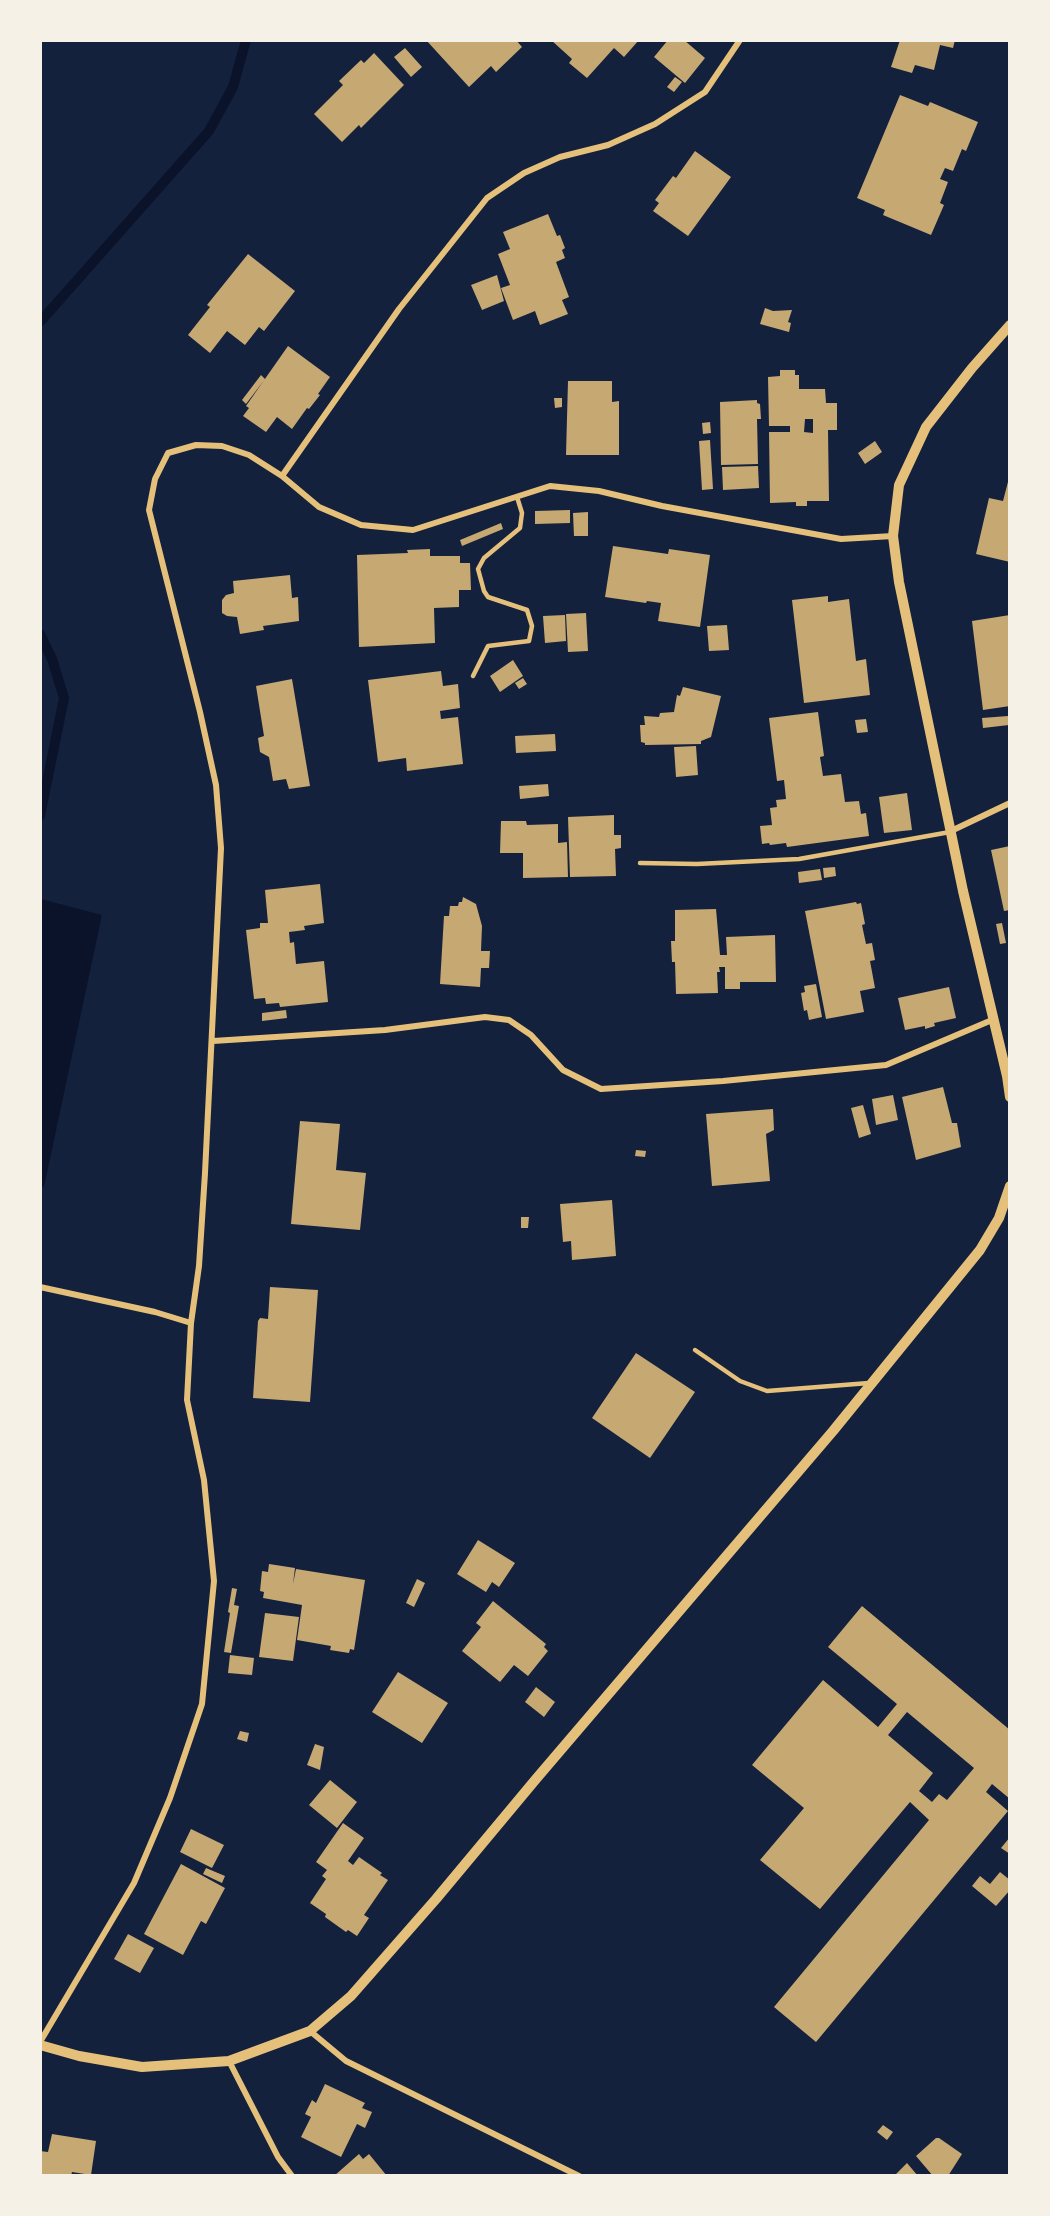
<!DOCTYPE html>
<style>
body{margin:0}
#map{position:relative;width:1050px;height:2216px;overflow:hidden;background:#14213d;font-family:"Alegreya Sans",sans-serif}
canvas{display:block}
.frame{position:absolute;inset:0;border:42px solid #f6f1e7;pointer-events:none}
</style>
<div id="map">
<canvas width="1050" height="2216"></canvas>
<div class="frame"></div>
</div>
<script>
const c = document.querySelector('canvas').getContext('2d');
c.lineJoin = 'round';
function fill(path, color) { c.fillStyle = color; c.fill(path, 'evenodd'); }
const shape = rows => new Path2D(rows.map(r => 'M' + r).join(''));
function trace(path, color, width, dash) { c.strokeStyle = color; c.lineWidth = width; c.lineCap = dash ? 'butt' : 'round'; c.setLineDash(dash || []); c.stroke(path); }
fill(shape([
 [41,899,102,915,44,1187,40,1186]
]), '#0b132b');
trace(shape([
 [40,322,209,131,233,87,246,40],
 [40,634,52,659,64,698,40,816]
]), '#0b132b', 10);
fill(shape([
 [426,40,516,40,522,47,496,72,491,66,469,87],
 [551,40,639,40,624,57,614,48,587,78,569,63,572,59],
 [668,40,684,40,705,58,685,83,654,57],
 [900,40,955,40,953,48,940,45,934,70,915,65,912,73,891,67],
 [405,48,422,67,411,77,394,57],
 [374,53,404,85,361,128,359,125,342,142,314,114,343,85,339,81,361,60,364,63],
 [675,77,682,82,674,92,667,87],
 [900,95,928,106,930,102,978,122,966,151,962,149,953,171,945,168,940,179,948,182,940,203,944,205,931,235,883,215,885,210,857,198],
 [695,151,731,177,688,236,653,211,659,203,655,200,673,176,676,178],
 [548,214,557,236,560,235,565,248,562,250,565,258,556,262,569,297,562,300,568,314,540,325,535,311,513,320,501,288,510,285,498,254,510,249,503,232],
 [248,254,295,291,264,331,259,327,245,345,227,331,210,353,188,335,210,307,207,305],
 [497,275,504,301,482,310,471,285],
 [765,308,773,311,792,310,788,322,791,323,789,332,760,324],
 [288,346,330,377,318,394,320,395,309,409,307,408,292,429,277,417,266,432,243,416,249,408,246,406],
 [780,370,795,370,795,375,799,375,799,389,825,389,826,403,837,403,837,430,828,430,829,501,807,501,807,506,796,506,796,502,770,503,769,432,790,432,790,426,769,426,768,377,780,376],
 [805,419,813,419,813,433,804,432],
 [261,375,265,379,246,404,242,400],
 [568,381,612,381,612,402,619,401,619,455,566,455],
 [554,398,562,398,562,407,555,408],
 [757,400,757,403,760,404,761,419,757,419,758,464,721,465,720,402],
 [710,422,711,433,703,434,702,423],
 [710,440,713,489,702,490,699,441],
 [875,441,882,452,865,464,858,453],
 [758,466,759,488,723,490,722,467],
 [1009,478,1010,478,1010,562,976,554,989,498,1003,501],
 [570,510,570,523,535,524,535,511],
 [588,512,588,536,574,536,573,513],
 [501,523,503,529,462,546,460,540],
 [613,546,668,554,669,549,710,555,700,627,658,621,661,603,647,601,646,603,605,597],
 [430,549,430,556,460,556,460,563,470,563,471,590,459,590,459,607,434,608,435,643,359,647,357,555,408,553,407,550],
 [290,575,292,598,298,597,299,621,263,626,264,630,240,634,237,617,227,616,222,613,222,600,226,595,234,593,233,581],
 [828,596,828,602,849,599,856,661,866,659,870,695,804,703,792,600],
 [586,613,588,651,568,652,566,614],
 [565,615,566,641,545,643,543,616],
 [1010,615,1010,706,983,710,972,621],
 [727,625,729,650,709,651,707,626],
 [513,660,523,676,500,692,490,676],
 [441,671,443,686,458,684,460,708,440,711,441,719,458,717,463,764,407,771,406,758,378,762,368,680],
 [523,678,527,684,519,689,515,683],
 [292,679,310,786,289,789,286,779,273,781,269,757,260,752,258,738,264,736,256,686],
 [683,687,721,696,711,737,701,741,701,744,645,745,645,743,641,742,640,725,645,725,644,716,659,717,660,713,674,712,677,695,680,696],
 [818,712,824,756,820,757,823,776,841,774,845,802,859,801,861,814,866,813,869,836,787,847,786,843,770,845,769,843,762,844,760,826,772,825,770,808,777,807,776,800,786,799,784,780,777,781,769,718],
 [1008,716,1009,725,983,728,982,718],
 [866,719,868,732,857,733,855,720],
 [555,734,556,751,516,753,515,736],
 [696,746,698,775,676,777,674,747],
 [548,784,549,796,520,799,519,786],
 [907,793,912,830,884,833,879,797],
 [614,815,614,835,621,835,621,848,615,849,616,876,570,877,568,817],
 [501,821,526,821,527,825,558,824,558,843,567,842,568,877,523,878,523,853,500,853],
 [1010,846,1010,910,1004,911,991,850],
 [835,867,836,876,824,878,823,868],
 [820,869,822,880,799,883,798,872],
 [320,884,324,923,304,926,305,930,289,932,290,943,294,942,296,964,324,961,328,1002,280,1007,279,1003,266,1004,265,998,254,999,246,930,260,928,260,923,268,923,265,890],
 [463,897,476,904,482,926,481,951,490,951,489,968,481,968,480,987,440,984,444,916,449,916,450,906,458,906,459,902,462,902],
 [856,902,857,904,861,903,865,924,862,925,866,944,872,943,875,960,870,961,875,988,860,991,864,1012,826,1019,805,911],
 [716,909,720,955,727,955,726,937,775,935,776,982,740,982,740,989,725,989,725,967,719,967,720,972,717,972,718,993,676,994,675,962,672,962,671,941,675,941,675,910],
 [1002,923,1006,943,1000,944,996,924],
 [816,984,822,1017,809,1020,807,1010,804,1011,801,993,805,992,804,986],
 [949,987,956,1018,934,1023,935,1026,925,1029,925,1026,905,1030,898,998],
 [286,1010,287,1018,262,1021,262,1013],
 [943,1087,952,1123,957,1123,961,1147,916,1160,902,1097],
 [893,1095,898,1120,876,1125,872,1099],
 [863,1105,871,1134,859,1138,851,1108],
 [773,1109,774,1130,766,1134,770,1181,712,1186,706,1114],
 [300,1121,340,1124,336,1170,366,1173,360,1230,291,1224],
 [636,1150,646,1151,645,1157,635,1156],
 [612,1200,616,1256,572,1260,571,1241,563,1242,560,1204],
 [521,1217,529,1217,528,1228,521,1228],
 [270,1287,318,1290,310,1402,253,1398,258,1321,260,1318,268,1319],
 [636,1353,695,1392,650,1458,592,1418],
 [478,1540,515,1563,499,1587,492,1582,486,1592,457,1574],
 [269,1564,295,1568,293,1584,296,1569,365,1580,354,1650,350,1649,349,1653,330,1650,331,1646,297,1640,302,1605,263,1598,264,1592,260,1591,262,1571,268,1572],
 [417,1579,425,1583,414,1607,406,1603],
 [232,1588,237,1589,234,1605,239,1606,231,1653,224,1652,230,1613,228,1612],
 [493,1601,546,1644,544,1647,548,1651,528,1676,514,1665,500,1682,462,1651,481,1627,476,1623],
 [862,1606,1010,1730,1010,1799,992,1784,986,1792,1008,1811,816,2042,774,2007,929,1820,910,1802,820,1909,760,1860,804,1808,752,1765,823,1680,878,1727,897,1704,828,1647],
 [907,1712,974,1768,947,1800,939,1794,932,1802,919,1791,933,1773,888,1735],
 [265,1613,299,1617,293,1661,259,1657],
 [230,1655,254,1658,252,1675,228,1673],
 [398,1672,448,1703,422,1743,372,1712],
 [536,1687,555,1702,544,1717,525,1702],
 [240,1731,249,1733,247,1742,237,1739],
 [315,1744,324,1747,320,1770,307,1765],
 [330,1780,357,1802,337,1828,309,1805],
 [343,1823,364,1838,348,1861,353,1865,359,1857,382,1873,380,1875,388,1880,364,1915,369,1918,357,1936,348,1930,346,1932,325,1917,326,1914,310,1903,326,1879,322,1876,327,1870,316,1862],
 [191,1829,224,1845,212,1868,180,1852],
 [1010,1837,1010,1854,1001,1848],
 [181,1864,225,1888,206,1924,201,1921,183,1955,144,1934],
 [206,1868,225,1876,222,1883,203,1874],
 [1000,1872,1010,1880,1010,1890,996,1906,972,1886,980,1876,990,1884],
 [128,1934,154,1948,140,1973,114,1959],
 [325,2084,365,2103,362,2108,372,2112,365,2128,357,2124,341,2157,301,2137,311,2117,305,2114,312,2100,316,2103],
 [883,2125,893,2132,887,2140,877,2132],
 [52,2134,96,2141,91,2175,72,2172,71,2176,40,2176,40,2151,48,2152],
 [936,2138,939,2138,962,2154,948,2176,933,2176,916,2156],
 [359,2154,363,2159,369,2154,387,2176,334,2176],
 [907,2163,918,2176,894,2176]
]), '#c6a872');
trace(shape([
 [473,676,488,646,529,641,532,626,527,610,488,597,484,591,478,569,484,558,520,528,522,513,517,497],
 [640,863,697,864,799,859,950,832],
 [695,1350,740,1381,767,1391,869,1383]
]), '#e5c07b', 4.5);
trace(shape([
 [282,476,399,309,487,198,524,173,560,157,608,145,655,124,705,92,740,40],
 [951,831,1010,803],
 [213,1041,385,1030,485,1017,509,1020,531,1035,563,1070,601,1089,723,1081,886,1065,992,1020],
 [40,1287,155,1312,191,1323],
 [310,2031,346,2061,579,2176],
 [40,2042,134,1883,170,1798,202,1704,214,1581,204,1480,187,1400,191,1323,199,1266,205,1173,221,848,216,785,200,712,149,510,155,479,168,453,196,445,222,446,249,455,282,476,319,507,361,525,413,530,550,486,599,491,662,506,841,539,893,536],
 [229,2061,278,2157,292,2176]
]), '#e5c07b', 6);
trace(shape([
 [1010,325,972,368,926,427,899,485,893,536,899,582,963,891,1007,1076,1010,1097],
 [40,2045,79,2056,142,2067,229,2061,310,2031,351,1996,436,1899,536,1779,833,1431,980,1250,999,1218,1010,1186]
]), '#e5c07b', 10);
</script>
